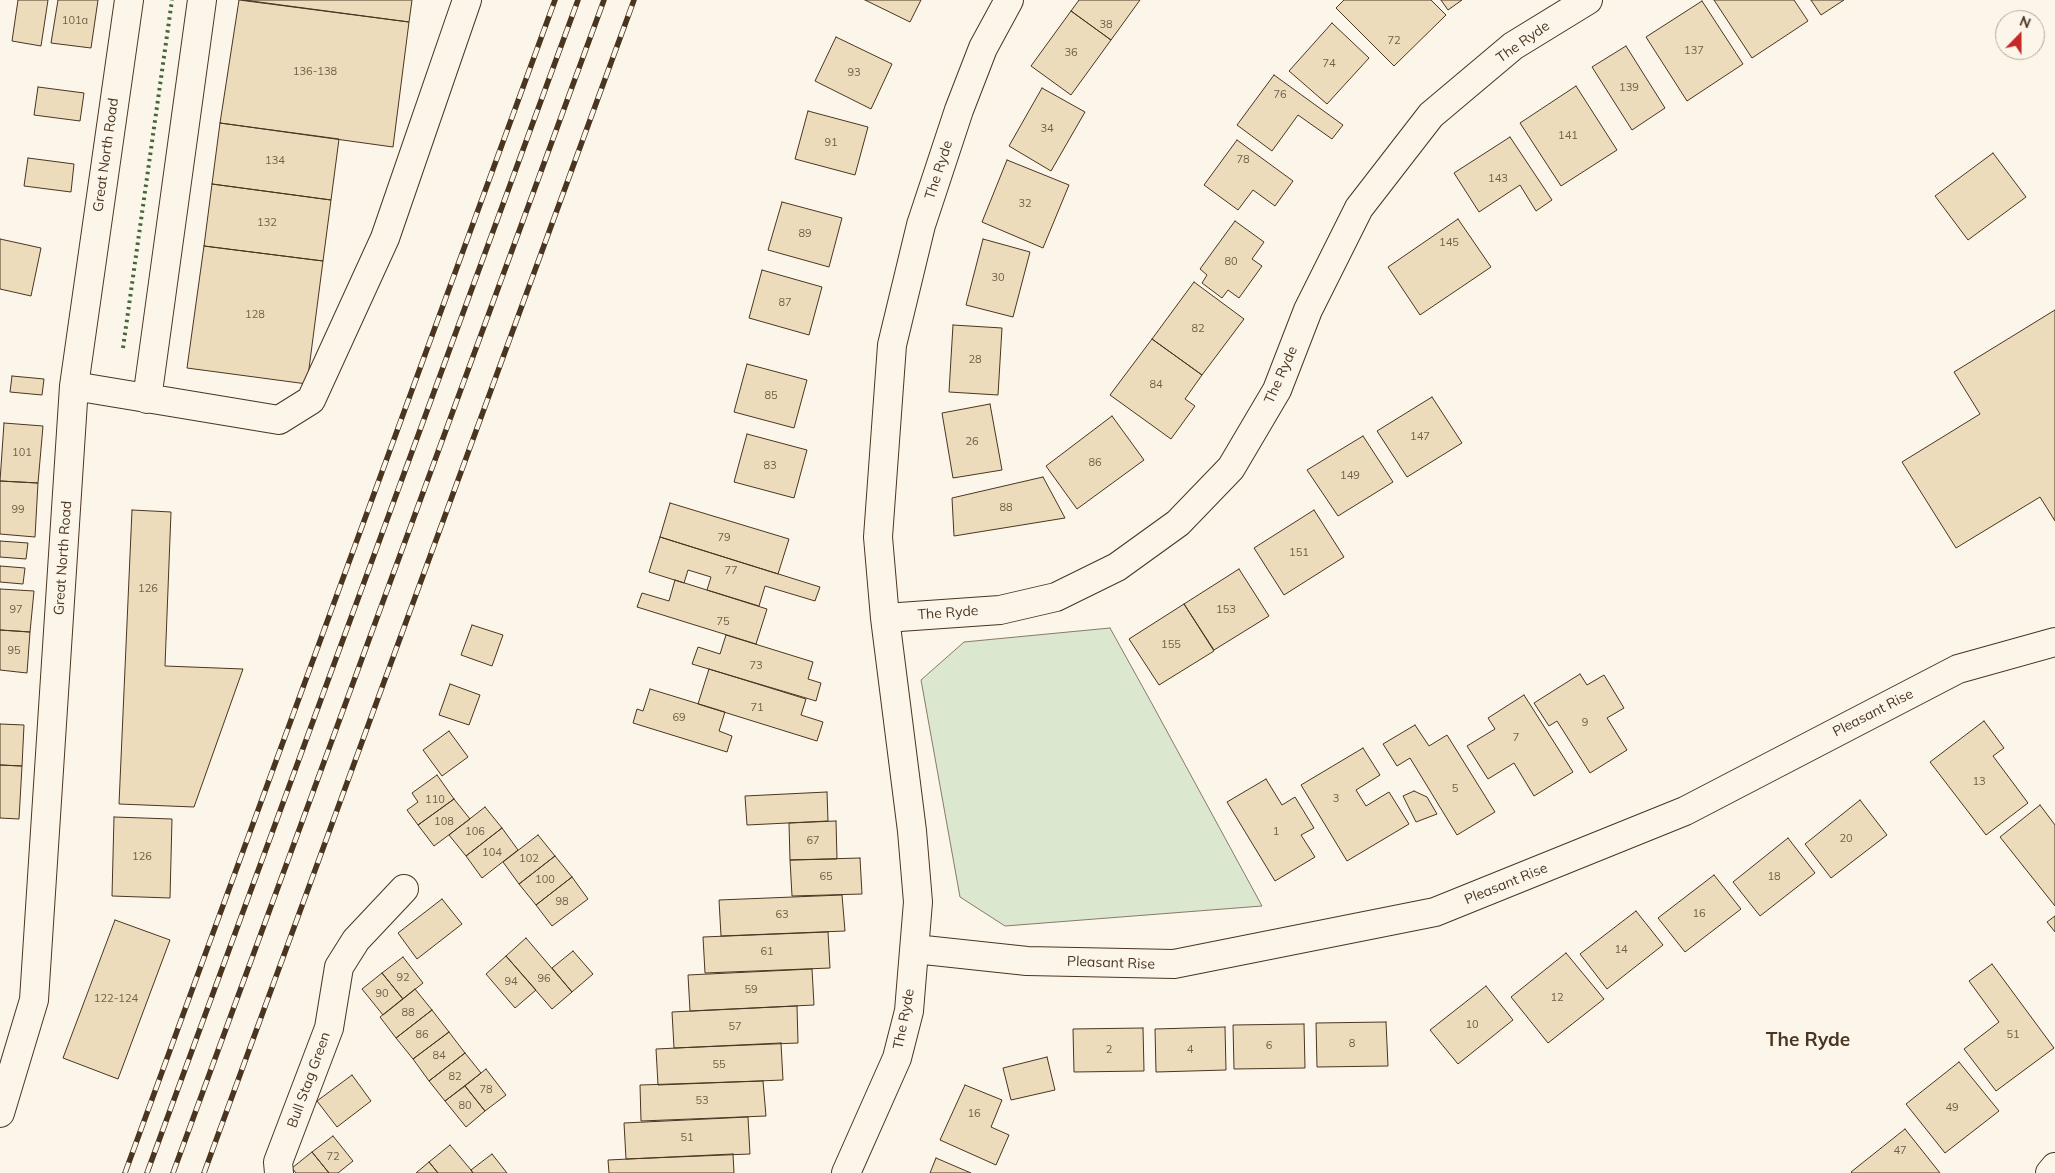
<!DOCTYPE html>
<style>
body{margin:0}
#map{position:relative;width:2055px;height:1173px;overflow:hidden;background:#fbf6e9;font-family:Mulish,sans-serif}
canvas{display:block}
.north{position:absolute;left:1995px;top:10px;width:50px;height:50px;box-sizing:border-box;background:#fbf6e9;border:1px solid #b4a999;border-radius:50%;rotate:22deg;font-size:14px;font-weight:700;line-height:20px;text-align:center;color:#4a3520}
.north::after{content:'';display:block;margin:auto;width:18px;height:22px;background:#c62828;clip-path:polygon(50% 0,100% 100%,50% 72%,0 100%)}
</style>
<div id="map">
<canvas width="2055" height="1173"></canvas>
<div class="north">N</div>
</div>
<script>
const c = document.querySelector('canvas').getContext('2d');
c.lineJoin = 'round';
function fill(path, color) { c.fillStyle = color; c.fill(path, 'evenodd'); }
const shape = rows => new Path2D(rows.map(r => 'M' + r).join(''));
function trace(path, color, width, dash) { c.strokeStyle = color; c.lineWidth = width; c.lineCap = dash ? 'butt' : 'round'; c.setLineDash(dash || []); c.stroke(path); }
function drawText(font, color, halo, rows, align = 'center') {
  c.font = font + ' Mulish,sans-serif'; c.lineWidth = 4; c.setLineDash([]); c.textBaseline = 'middle'; c.strokeStyle = halo; c.fillStyle = color; for (const [text, x, y, turn = 0] of rows) {
    c.save(); c.translate(x, y); c.rotate((+turn || 0) * Math.PI / 180); c.textAlign = isNaN(turn) ? turn : align; if (halo) c.strokeText(text, 0, 0); c.fillText(text, 0, 0); c.restore();
  }
}
const green = shape([
 [1110,628,1151,702,1262,906,1005,926,960,897,921,680,964,642,1110,628]
]);
fill(green, '#dce7d0');
trace(green, '#887966', 1);
const building = shape([
 [18,0,48,0,41,46,12,41,18,0],
 [58,0,98,0,91,48,51,43,58,0],
 [239,0,409,22,393,147,220,123,239,0],
 [244,0,412,0,409,22,244,0],
 [865,0,921,0,910,22,865,0],
 [1079,0,1140,0,1111,40,1071,11,1079,0],
 [1344,0,1431,0,1446,15,1394,66,1336,8,1344,0],
 [1441,0,1462,0,1448,10,1441,0],
 [1714,0,1794,0,1808,21,1752,58,1714,0],
 [1811,0,1844,0,1821,15,1811,0],
 [1702,1,1743,64,1687,101,1646,37,1702,1],
 [1071,11,1111,40,1071,95,1031,66,1071,11],
 [1332,23,1369,58,1327,104,1289,71,1332,23],
 [836,37,892,64,871,109,815,81,836,37],
 [1626,46,1665,108,1632,130,1592,67,1626,46],
 [1274,75,1343,125,1332,139,1298,115,1272,151,1237,125,1274,75],
 [1576,86,1617,150,1561,186,1520,123,1576,86],
 [38,87,84,93,80,121,34,115,38,87],
 [1042,88,1085,112,1051,171,1009,146,1042,88],
 [808,111,868,127,855,175,795,159,808,111],
 [220,123,339,139,331,200,212,184,220,123],
 [1510,137,1552,200,1536,211,1520,185,1479,212,1454,173,1510,137],
 [1237,140,1293,181,1275,206,1253,190,1238,210,1204,185,1237,140],
 [1993,153,2026,197,1968,240,1935,196,1993,153],
 [28,158,74,164,71,192,24,186,28,158],
 [1007,160,1069,185,1043,248,982,222,1007,160],
 [212,184,331,200,323,261,204,246,212,184],
 [782,202,842,218,829,267,768,250,782,202],
 [1458,219,1491,267,1420,315,1388,267,1458,219],
 [1235,221,1264,242,1252,259,1262,266,1239,298,1228,290,1222,298,1202,283,1207,275,1200,269,1235,221],
 [0,239,41,248,31,296,0,289,0,239],
 [983,239,1030,252,1013,317,966,305,983,239],
 [204,246,323,261,307,384,187,368,204,246],
 [762,270,822,287,809,335,749,318,762,270],
 [1194,282,1244,319,1202,375,1152,339,1194,282],
 [2055,310,2055,521,2040,497,1956,548,1902,462,1980,414,1954,372,2055,310],
 [953,325,1002,328,998,395,949,392,953,325],
 [1152,339,1202,375,1185,399,1195,406,1171,439,1110,395,1152,339],
 [747,364,807,380,794,428,734,412,747,364],
 [12,376,44,379,42,395,10,392,12,376],
 [1432,397,1462,443,1407,477,1377,431,1432,397],
 [990,404,1002,470,953,478,942,413,990,404],
 [1112,416,1144,460,1077,509,1046,466,1112,416],
 [4,423,43,426,38,483,0,481,4,423],
 [747,434,807,450,794,498,734,482,747,434],
 [1363,436,1393,482,1338,516,1307,470,1363,436],
 [1043,477,1065,518,954,536,952,498,1043,477],
 [0,481,38,483,35,537,0,534,0,481],
 [670,503,789,539,778,574,660,537,670,503],
 [132,510,171,512,165,666,243,669,194,807,119,804,132,510],
 [1314,510,1344,557,1284,595,1254,548,1314,510],
 [660,537,820,587,815,601,765,586,759,606,707,590,711,577,688,570,684,583,649,572,660,537],
 [0,541,28,543,26,559,0,557,0,541],
 [0,566,25,568,23,584,0,582,0,566],
 [1239,569,1269,616,1214,650,1184,604,1239,569],
 [675,580,767,609,756,644,637,607,642,593,669,601,675,580],
 [0,589,34,591,30,632,0,630,0,589],
 [1184,604,1214,651,1159,685,1129,639,1184,604],
 [472,625,503,635,492,666,461,655,472,625],
 [0,630,30,632,27,673,0,670,0,630],
 [726,635,813,662,808,679,821,683,816,701,692,664,698,647,720,654,726,635],
 [709,669,806,699,801,715,823,722,817,741,698,704,709,669],
 [1580,674,1587,685,1604,675,1624,708,1607,718,1627,750,1590,773,1557,721,1549,726,1534,703,1580,674],
 [450,684,480,695,469,725,439,715,450,684],
 [650,689,725,712,719,731,732,736,727,752,633,723,637,709,643,711,650,689],
 [1524,695,1573,772,1534,796,1514,763,1488,779,1467,746,1495,729,1488,718,1524,695],
 [1984,721,2004,748,1993,756,2028,803,1986,835,1930,762,1984,721],
 [0,724,24,725,22,766,0,765,0,724],
 [1415,725,1429,746,1447,735,1495,812,1457,835,1410,758,1397,766,1383,744,1415,725],
 [449,731,468,757,442,776,423,750,449,731],
 [1363,748,1380,775,1356,790,1366,806,1389,792,1409,824,1347,861,1301,785,1363,748],
 [0,765,22,766,19,819,0,818,0,765],
 [437,775,454,799,418,825,407,810,418,802,412,793,437,775],
 [1266,779,1282,805,1295,797,1314,828,1301,835,1315,857,1275,881,1227,802,1266,779],
 [1414,791,1427,797,1437,814,1416,822,1403,796,1414,791],
 [827,792,828,821,747,825,745,796,827,792],
 [454,799,470,819,434,846,418,825,454,799],
 [1860,800,1887,835,1831,878,1805,844,1860,800],
 [2040,805,2055,825,2055,906,2000,837,2040,805],
 [485,807,502,828,466,856,449,835,485,807],
 [114,817,172,819,170,898,112,896,114,817],
 [836,821,837,859,790,860,789,823,836,821],
 [502,828,518,850,482,878,466,856,502,828],
 [538,835,555,856,519,884,503,862,538,835],
 [1788,838,1815,873,1760,916,1733,882,1788,838],
 [555,856,572,877,536,905,519,884,555,856],
 [860,858,862,894,792,896,790,860,860,858],
 [1714,875,1741,909,1685,952,1658,918,1714,875],
 [572,877,588,899,552,926,536,905,572,877],
 [842,895,845,931,721,936,719,900,842,895],
 [442,899,462,924,417,959,398,933,442,899],
 [1636,911,1663,945,1607,989,1580,954,1636,911],
 [2055,916,2055,932,2047,922,2055,916],
 [115,920,170,940,118,1079,63,1058,115,920],
 [828,932,830,968,705,973,703,937,828,932],
 [526,938,572,992,552,1009,506,956,526,938],
 [573,951,593,974,572,992,552,968,573,951],
 [1566,953,1604,999,1548,1043,1511,997,1566,953],
 [506,956,536,990,515,1008,486,974,506,956],
 [403,957,423,983,403,999,382,973,403,957],
 [1992,964,2054,1048,1996,1091,1964,1049,1999,1022,1969,981,1992,964],
 [812,969,814,1005,690,1011,688,975,812,969],
 [382,973,403,999,383,1015,362,989,382,973],
 [1486,986,1513,1020,1458,1064,1430,1030,1486,986],
 [415,989,432,1010,396,1038,380,1017,415,989],
 [797,1006,798,1043,674,1048,672,1012,797,1006],
 [432,1010,449,1032,413,1059,396,1038,432,1010],
 [1386,1022,1388,1066,1317,1067,1316,1023,1386,1022],
 [1304,1024,1305,1068,1234,1069,1233,1025,1304,1024],
 [1225,1027,1226,1070,1156,1072,1155,1029,1225,1027],
 [1143,1028,1144,1071,1074,1072,1073,1029,1143,1028],
 [449,1032,465,1053,429,1081,413,1059,449,1032],
 [781,1043,783,1080,658,1085,656,1049,781,1043],
 [465,1053,481,1073,445,1101,429,1081,465,1053],
 [1047,1057,1055,1090,1011,1100,1003,1068,1047,1057],
 [1959,1062,1999,1111,1945,1153,1906,1104,1959,1062],
 [486,1069,506,1095,485,1111,465,1086,486,1069],
 [352,1075,371,1101,337,1127,317,1101,352,1075],
 [763,1081,766,1116,641,1121,640,1085,763,1081],
 [965,1085,1002,1100,991,1127,1009,1135,996,1165,940,1140,965,1085],
 [465,1086,485,1111,466,1127,445,1101,465,1086],
 [748,1117,750,1154,626,1159,624,1123,748,1117],
 [1905,1129,1940,1173,1852,1173,1851,1172,1905,1129],
 [333,1136,353,1161,338,1173,329,1173,312,1152,333,1136],
 [450,1145,471,1170,473,1173,438,1173,429,1162,450,1145],
 [312,1152,329,1173,296,1173,292,1168,312,1152],
 [492,1154,507,1173,473,1173,471,1170,492,1154],
 [733,1154,734,1173,609,1173,608,1160,733,1154],
 [936,1158,971,1173,930,1173,936,1158],
 [429,1162,438,1173,416,1173,429,1162]
]);
fill(building, '#ecdcbc');
trace(building, '#4a3520', 1);
const minor = shape([
 [74,386,279,420,311,400,385,238,467,0],
 [147,399,202,0],
 [885,618,1000,610,1056,597,1117,567,1178,523,1231,468,1277,390,1308,310,1359,208,1431,115,1513,46,1588,0],
 [915,949,1027,961,1174,964,1435,912,1685,811,1958,669,2055,642],
 [0,1113,34,1000,74,386,129,0],
 [279,1173,278,1162,329,1028,339,967,356,940,404,889],
 [846,1173,897,1058,909,1011,918,902,912,831,885,618,878,537,892,345,921,225,959,110,983,48,1009,0],
 [2050,1173,2055,1167]
]);
trace(minor, '#4a3520', 30);
trace(minor, '#fbf6e9', 28);
const rail = shape([
 [125,1173,555,0],
 [147,1173,578,0],
 [173,1173,604,0],
 [204,1173,634,0]
]);
trace(rail, '#4a3520', 5.5);
trace(rail, '#fbf6e9', 4, [11]);
trace(shape([
 [123,348,172,0]
]), '#436837', 4, [2.5, 4]);
drawText('11px', '#725f47', null, [
 ["101a",75,21],
 ["38",1106,25],
 ["72",1394,41],
 ["137",1694,51],
 ["36",1071,53],
 ["74",1329,64],
 ["136-138",315,72],
 ["93",854,73],
 ["139",1629,88],
 ["76",1280,95],
 ["34",1047,129],
 ["141",1568,136],
 ["91",831,143],
 ["78",1243,160],
 ["134",275,161],
 ["143",1498,179],
 ["32",1025,204],
 ["132",267,223],
 ["89",805,234],
 ["145",1449,243],
 ["80",1231,262],
 ["30",998,278],
 ["87",785,303],
 ["128",255,315],
 ["82",1198,329],
 ["28",975,360],
 ["84",1156,385],
 ["85",771,396],
 ["147",1420,437],
 ["26",972,442],
 ["101",22,453],
 ["86",1095,463],
 ["83",770,466],
 ["149",1350,476],
 ["88",1006,508],
 ["99",18,510],
 ["79",724,538],
 ["151",1299,553],
 ["77",731,571],
 ["126",148,589],
 ["97",16,610],
 ["153",1226,610],
 ["75",723,622],
 ["155",1171,645],
 ["95",14,651],
 ["73",756,666],
 ["71",757,708],
 ["69",679,718],
 ["9",1585,723],
 ["7",1516,738],
 ["13",1979,782],
 ["5",1455,789],
 ["3",1336,799],
 ["110",435,800],
 ["108",444,822],
 ["106",475,832],
 ["1",1276,832],
 ["20",1846,839],
 ["67",813,841],
 ["104",492,853],
 ["126",142,857],
 ["102",529,859],
 ["65",826,877],
 ["18",1774,877],
 ["100",545,880],
 ["98",562,902],
 ["16",1699,914],
 ["63",782,915],
 ["14",1621,950],
 ["61",767,952],
 ["92",403,978],
 ["96",544,979],
 ["94",511,982],
 ["59",751,990],
 ["90",382,994],
 ["12",1557,998],
 ["122-124",116,999],
 ["88",408,1013],
 ["10",1472,1025],
 ["57",735,1027],
 ["86",422,1035],
 ["51",2013,1035],
 ["8",1352,1044],
 ["6",1269,1046],
 ["2",1109,1050],
 ["4",1190,1050],
 ["84",439,1056],
 ["55",719,1065],
 ["82",455,1077],
 ["78",486,1090],
 ["53",702,1101],
 ["80",465,1106],
 ["49",1952,1108],
 ["16",974,1114],
 ["51",687,1138],
 ["47",1900,1151],
 ["72",333,1157]
]);
drawText('14px', '#4a3520', '#fbf6e9', [
 ["The Ryde",1523,42,-35],
 ["Great North Road",106,155,-82],
 ["The Ryde",939,170,-72],
 ["The Ryde",1281,375,-66],
 ["Great North Road",63,558,-86],
 ["The Ryde",948,613,-4],
 ["Pleasant Rise",1873,713,-27],
 ["Pleasant Rise",1506,884,-22],
 ["Pleasant Rise",1111,963,2],
 ["The Ryde",904,1019,-79],
 ["Bull Stag Green",309,1080,-70]
]);
drawText('bold 19px', '#4a3520', '#fbf6e9', [
 ["The Ryde",1808,1040]
]);
</script>
